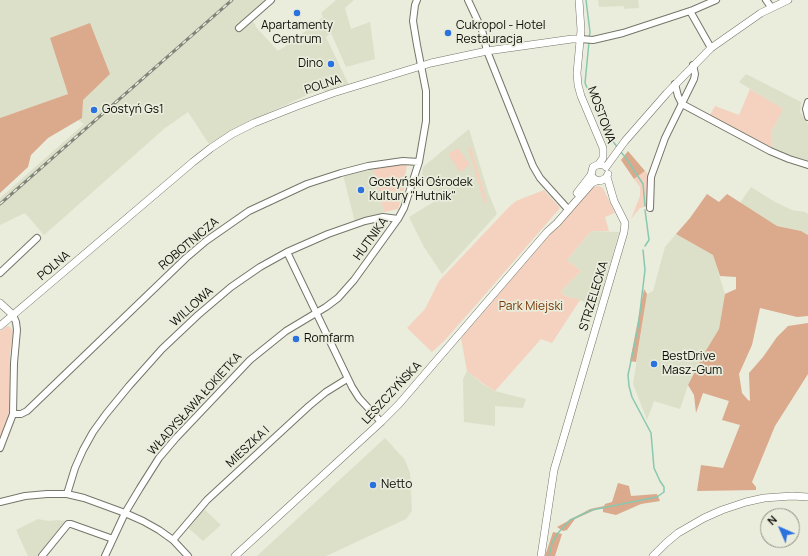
<!DOCTYPE html>
<meta charset="utf-8">
<style>
body{margin:0}
#map{position:relative;width:808px;height:556px;overflow:hidden;background:#eaecdc;font-family:Manrope,sans-serif}
canvas{display:block}
.north{position:absolute;left:760px;top:508px;width:40px;height:40px;box-sizing:border-box;background:#eaecdc;border:1px solid #929387;border-radius:50%;rotate:315deg;font-size:11px;font-weight:700;line-height:16px;text-align:center;color:#0d0d08}
.north::after{content:'';display:block;margin:auto;width:14px;height:18px;background:#2a72de;clip-path:polygon(50% 0,100% 100%,50% 72%,0 100%)}
</style>
<div id="map">
<canvas width="808" height="556"></canvas>
<div class="north">N</div>
</div>
<script>
const c = document.querySelector('canvas').getContext('2d');
c.lineJoin = 'round';
function fill(path, color) { c.fillStyle = color; c.fill(path, 'evenodd'); }
const shape = rows => new Path2D(rows.map(r => 'M' + r).join(''));
function trace(path, color, width, dash) { c.strokeStyle = color; c.lineWidth = width; c.lineCap = dash ? 'butt' : 'round'; c.setLineDash(dash || []); c.stroke(path); }
function drawText(font, color, halo, rows, align = 'center') {
  c.font = font + ' Manrope,sans-serif'; c.lineWidth = 3.5; c.setLineDash([]); c.textBaseline = 'middle'; c.strokeStyle = halo; c.fillStyle = color; for (const [text, x, y, turn = 0] of rows) {
    c.save(); c.translate(x, y); c.rotate((+turn || 0) * Math.PI / 180); c.textAlign = isNaN(turn) ? turn : align; if (halo) c.strokeText(text, 0, 0); c.fillText(text, 0, 0); c.restore();
  }
}
fill(shape([
 [0,0,265,0,247,16,256,25,255,26,278,51,293,41,323,17,321,13,336,0,354,0,345,8,351,29,370,22,375,59,346,67,331,33,326,37,349,85,325,92,322,88,266,114,209,144,188,112,165,128,44,235,25,213,0,225,0,198,84,124,73,117,70,111,110,74,50,38,68,94,0,118],
 [598,0,638,0,639,8,624,9,624,6,599,7],
 [746,74,801,102,800,112,808,124,808,162,789,156,771,148,771,132,782,109,739,82],
 [469,129,488,192,497,214,442,274,424,247,409,217,437,200,422,175,423,167],
 [373,168,384,212,355,222,343,175],
 [751,187,775,202,792,210,805,212,808,214,808,235,801,231,777,226,740,203],
 [591,231,619,232,598,306,565,296,561,291,581,271,567,260],
 [676,234,713,255,725,294,719,329,705,352,688,385,680,409,654,401,647,420,633,384,647,294,653,291,665,247],
 [467,371,483,384,495,391,526,399,523,408,495,406,495,426,464,422,463,379],
 [385,438,405,460,410,473,412,511,406,519,326,556,257,556],
 [203,508,221,525,203,541,186,526],
 [38,519,48,521,58,520,65,521,37,556,28,556,16,530]
]), '#dde0c9');
fill(shape([
 [750,89,783,109,771,132,771,148,710,115,715,106,739,115],
 [471,147,487,202,484,203,468,148],
 [458,148,470,165,460,172,448,154],
 [407,164,405,178,407,180,398,209,384,212,373,168],
 [645,171,648,174,648,206,640,208,631,219,640,196,640,187,634,179],
 [597,186,599,186,603,188,615,213,605,217,609,231,591,231,567,260,581,271,561,291,565,296,580,300,552,343,541,339,495,391,484,384,467,371,461,338,550,234,591,189],
 [544,190,560,208,468,314,444,341,432,352,407,328,425,309,439,281,509,207,516,201],
 [7,326,10,327,13,331,10,353,10,407,7,423,0,440,0,331]
]), '#f4d2bf');
fill(shape([
 [90,23,110,74,83,100,82,118,48,138,31,155,28,167,0,193,0,118,68,94,50,38],
 [628,151,645,171,634,179,621,160],
 [707,194,719,202,727,194,777,226,801,231,808,235,808,316,797,317,760,308,752,345,739,374,742,393,748,400,750,401,749,373,763,357,777,337,788,326,808,323,808,374,775,426,752,482,756,487,756,490,697,491,701,465,723,468,740,425,722,420,729,401,703,393,696,413,694,395,688,385,705,352,719,329,725,294,736,289,736,277,720,276,713,255,676,234,690,218],
 [644,289,647,294,636,362,630,361],
 [618,483,629,486,631,496,657,494,660,501,641,504,616,515,603,512,603,509,597,509,575,519,567,530,563,531,557,527,590,509,604,506,605,504,612,502],
 [553,532,562,534,555,556,545,556]
]), '#dba98b');
trace(shape([
 [586,0,590,32,589,39],
 [589,42,585,83,607,133,617,147],
 [620,151,626,158,643,184,645,206],
 [645,246,649,240,645,210],
 [549,556,552,543,558,533,570,520,592,510,657,497,664,492,664,487,660,481,654,468,651,433,632,397,629,386,628,375,638,328,645,270,643,250]
]), '#88c8b1', 1.5);
const minor = shape([
 [468,0,482,30,487,51,533,166,540,178,566,207],
 [766,0,771,7],
 [690,11,711,48],
 [239,28,271,0],
 [580,39,593,40,623,33,693,10,716,0],
 [675,84,678,96,682,104,770,151,789,159,808,165],
 [808,102,806,109,808,117],
 [650,208,651,177,665,138,694,79,695,74,693,65],
 [287,252,352,387,359,398,381,422],
 [0,273,37,238],
 [13,414,21,414,27,411,186,258,206,241,249,211,307,184,341,173,368,166,403,161,419,162],
 [0,448,13,414,14,363,17,330,16,322,13,315],
 [67,494,75,468,83,450,93,432,106,414,129,386,162,349,198,315,231,287,260,267,287,252,328,234,365,221,383,217,398,219],
 [0,502,25,496,47,494,67,494,84,498,125,513,143,521,159,530,173,540,188,556],
 [173,540,207,500,309,406,326,392,347,379],
 [42,556,68,524,71,524,113,539],
 [105,556,125,513,140,488,159,458,176,438,250,360,286,331,326,307,338,298,354,280,398,219,404,208,419,162,426,121,426,91,417,45,413,21,415,5,417,0]
]);
const tertiary = shape([
 [579,0,581,30,577,73,578,85,581,96,603,148,603,158,599,164],
 [606,167,625,141,667,93,711,48,761,13,788,0],
 [591,175,594,179,600,181,606,178,608,174],
 [577,193,591,175,593,167,599,164,602,165],
 [0,303,13,315],
 [0,326,193,162,211,148,232,134,254,123,297,106,333,93,431,63,487,51,572,39,580,39],
 [235,556,381,422,399,404,547,232,557,223,592,183,596,181],
 [541,556,554,470,624,232,625,223,614,201,607,177],
 [653,556,666,543,678,533,704,518,722,510,746,502,764,498,792,496,808,497]
]);
trace(minor, '#757669', 8);
trace(tertiary, '#757669', 8);
trace(minor, '#fff', 6);
trace(tertiary, '#fff', 7);
const rail = shape([
 [0,204,232,0]
]);
trace(rail, '#828379', 3);
trace(rail, '#eaecdc', 1.5, [4.5]);
for (const [x, y, r, color] of [
 [297,13,4,"#2a72de"],
 [448,33,4,"#2a72de"],
 [331,64,4,"#2a72de"],
 [94,110,4,"#2a72de"],
 [361,190,4,"#2a72de"],
 [296,339,4,"#2a72de"],
 [654,364,4,"#2a72de"],
 [373,485,4,"#2a72de"]
]) { const dot = new Path2D(); dot.arc(x, y, r, 0, 2 * Math.PI); c.fillStyle = color; c.fill(dot); trace(dot, '#eaecdc', 1.5); }
drawText('12px', '#0d0d08', '#eaecdc', [
 ["Apartamenty",297,26,"center"],
 ["Centrum",297,40,"center"],
 ["Cukropol - Hotel",456,26],
 ["Restauracja",456,40],
 ["Dino",323,64,"right"],
 ["Gostyń Gs1",102,110],
 ["Gostyński Ośrodek",369,183],
 ["Kultury \"Hutnik\"",369,197],
 ["Romfarm",304,339],
 ["BestDrive",662,357],
 ["Masz-Gum",662,371],
 ["Netto",381,485]
], 'left');
drawText('12px', '#0d0d08', '#eaecdc', [
 ["POLNA",323,85,-18],
 ["MOSTOWA",601,115,70],
 ["HUTNIKA",371,239,-54],
 ["ROBOTNICZA",189,244,-40],
 ["POLNA",54,266,-40],
 ["STRZELECKA",594,296,-73],
 ["WILLOWA",192,307,-42],
 ["LESZCZYŃSKA",392,393,-47],
 ["WŁADYSŁAWA ŁOKIETKA",195,404,-48],
 ["MIESZKA I",248,447,-43]
]);
drawText('12px', '#773a09', '#eaecdc', [
 ["Park Miejski",531,307]
]);
</script>
